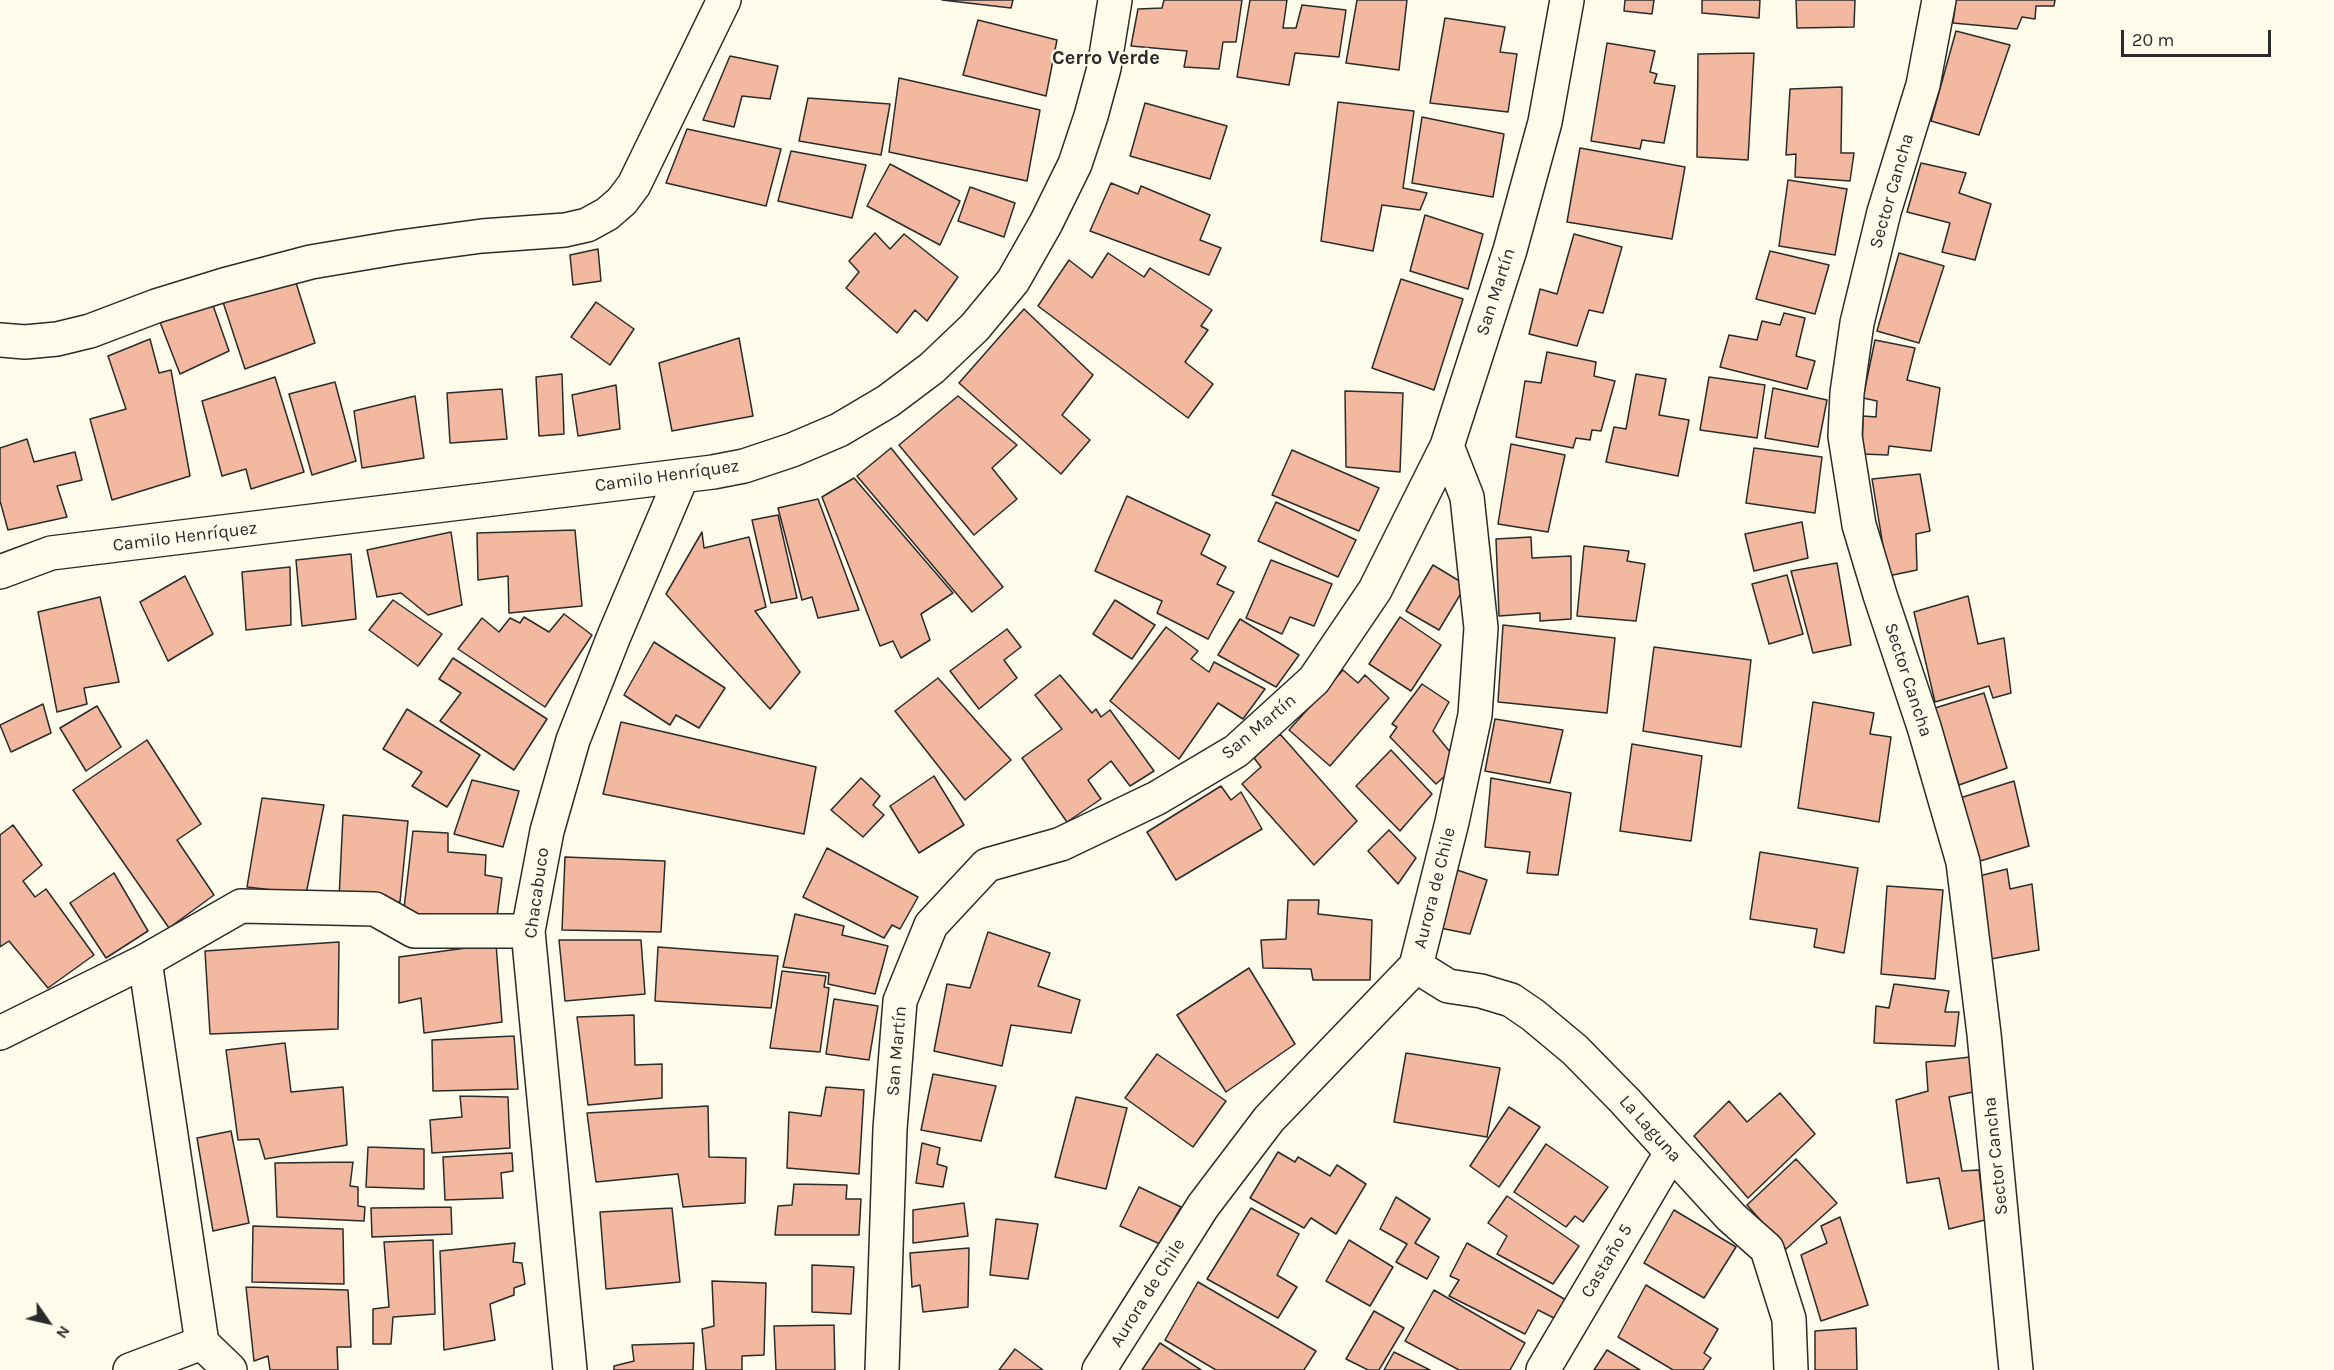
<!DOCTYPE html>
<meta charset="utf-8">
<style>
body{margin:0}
#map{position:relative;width:2334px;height:1370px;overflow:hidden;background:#fdfbea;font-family:Karla,sans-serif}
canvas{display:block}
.north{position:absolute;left:18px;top:1292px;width:60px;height:60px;-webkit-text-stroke:4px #fdfbea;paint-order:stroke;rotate:124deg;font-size:16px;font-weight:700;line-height:24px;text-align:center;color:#2b2b2b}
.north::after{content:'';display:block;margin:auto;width:21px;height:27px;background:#2b2b2b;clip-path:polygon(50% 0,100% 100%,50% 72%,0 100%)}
.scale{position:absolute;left:2121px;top:30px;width:150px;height:27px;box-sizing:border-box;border:3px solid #2b2b2b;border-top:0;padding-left:8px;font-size:18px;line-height:21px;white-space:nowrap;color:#2b2b2b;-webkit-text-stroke:4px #fdfbea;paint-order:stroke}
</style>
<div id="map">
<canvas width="2334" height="1370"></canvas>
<div class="north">N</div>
<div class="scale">20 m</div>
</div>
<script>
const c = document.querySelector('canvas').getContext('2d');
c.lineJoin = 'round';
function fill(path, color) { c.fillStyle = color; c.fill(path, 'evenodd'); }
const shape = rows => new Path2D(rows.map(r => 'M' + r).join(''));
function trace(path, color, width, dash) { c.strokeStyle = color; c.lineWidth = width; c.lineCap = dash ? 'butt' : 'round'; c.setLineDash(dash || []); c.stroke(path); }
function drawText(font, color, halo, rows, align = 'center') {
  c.font = font + ' Karla,sans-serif'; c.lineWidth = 4.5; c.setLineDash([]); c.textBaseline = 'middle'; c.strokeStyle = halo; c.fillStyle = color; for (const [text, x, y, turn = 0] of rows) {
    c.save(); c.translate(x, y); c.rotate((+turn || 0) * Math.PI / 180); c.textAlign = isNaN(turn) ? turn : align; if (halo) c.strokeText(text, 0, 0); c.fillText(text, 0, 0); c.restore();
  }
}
const building = shape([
 [942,0,1013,0,1011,8,942,0],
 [1164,0,1242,0,1236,42,1223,42,1219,69,1184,67,1187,51,1131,46,1138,9,1162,8,1164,0],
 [1250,0,1287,0,1283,28,1296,28,1302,5,1346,10,1339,57,1295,53,1289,85,1237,77,1250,0],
 [1357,0,1407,0,1399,70,1346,63,1357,0],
 [1625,0,1654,0,1652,14,1624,11,1625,0],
 [1702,0,1760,0,1759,18,1702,13,1702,0],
 [1796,0,1855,0,1854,27,1797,28,1796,0],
 [1956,0,2055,0,2054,6,2036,6,2035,19,2022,17,2017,29,1953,23,1956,0],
 [1445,18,1505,27,1500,52,1517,54,1508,112,1430,103,1445,18],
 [978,20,1057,40,1046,96,963,75,978,20],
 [1956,31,2010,45,1979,135,1931,121,1956,31],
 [1607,43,1655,51,1650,72,1657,74,1654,83,1675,86,1664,143,1642,140,1640,149,1591,141,1607,43],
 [1754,53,1748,160,1697,157,1698,54,1754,53],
 [730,56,778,66,770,99,742,96,734,127,703,120,730,56],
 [899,78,1040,110,1027,181,889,152,899,78],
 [1842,87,1841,153,1854,153,1850,181,1795,177,1796,154,1786,155,1790,89,1842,87],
 [808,98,890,104,881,155,799,141,808,98],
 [1338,102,1414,111,1403,188,1427,193,1420,210,1382,205,1373,251,1321,241,1338,102],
 [1145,103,1227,126,1210,179,1130,156,1145,103],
 [1422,117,1504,134,1493,197,1412,183,1422,117],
 [687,129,781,149,766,206,666,183,687,129],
 [1580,148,1685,167,1672,239,1567,222,1580,148],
 [791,151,866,165,852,218,778,201,791,151],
 [1921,163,1966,173,1959,193,1991,204,1975,260,1942,252,1950,223,1907,212,1921,163],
 [890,164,960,201,940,245,867,206,890,164],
 [1788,180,1847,189,1835,255,1779,246,1788,180],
 [1111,183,1138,194,1141,186,1210,215,1200,240,1221,248,1209,275,1090,231,1111,183],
 [970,187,1015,203,1004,237,958,221,970,187],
 [1425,215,1483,234,1468,289,1410,271,1425,215],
 [875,233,890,249,904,234,958,277,927,321,915,310,897,333,846,288,859,272,849,261,875,233],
 [1574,234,1622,247,1603,313,1589,310,1577,346,1529,334,1540,289,1557,294,1574,234],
 [598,249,601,281,573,285,570,255,598,249],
 [1770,251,1829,265,1815,314,1756,299,1770,251],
 [1108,253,1144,277,1150,268,1212,310,1201,326,1208,330,1185,362,1213,384,1188,418,1038,306,1069,260,1092,278,1108,253],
 [1899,253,1944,266,1919,343,1877,331,1899,253],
 [292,270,315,343,245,369,220,293,292,270],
 [1401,279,1463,299,1434,390,1372,368,1401,279],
 [209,294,229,351,180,374,158,317,209,294],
 [596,302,634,329,610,365,571,337,596,302],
 [1024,309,1093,375,1062,415,1090,440,1061,474,959,383,1024,309],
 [1784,313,1805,318,1796,356,1815,361,1807,389,1720,367,1729,335,1757,340,1762,321,1780,325,1784,313],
 [739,338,753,416,672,431,659,363,739,338],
 [150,339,159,373,171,370,190,476,112,500,90,419,126,409,108,356,150,339],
 [1875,340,1915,348,1907,380,1940,388,1931,451,1889,446,1888,455,1862,454,1863,416,1876,417,1877,401,1863,398,1875,340],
 [1547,352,1596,362,1594,376,1615,381,1601,431,1592,430,1590,440,1576,438,1573,448,1516,437,1525,381,1541,383,1547,352],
 [562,374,564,434,539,436,536,377,562,374],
 [1636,374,1666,379,1659,415,1689,420,1678,476,1606,462,1614,427,1626,429,1636,374],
 [275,377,304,472,251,489,246,469,222,476,202,401,275,377],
 [1709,377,1765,385,1757,438,1700,430,1709,377],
 [335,382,356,461,312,475,289,394,335,382],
 [616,385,620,429,578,436,572,395,616,385],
 [1773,388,1827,400,1818,447,1765,438,1773,388],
 [502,389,507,439,450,443,447,393,502,389],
 [1345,391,1403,393,1400,472,1346,467,1345,391],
 [415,396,424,458,362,468,354,411,415,396],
 [958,396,1017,445,992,468,1017,499,974,535,899,445,958,396],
 [27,439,34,462,75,452,82,480,57,486,67,517,8,530,0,501,0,448,27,439],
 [1511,444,1565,455,1548,532,1498,524,1511,444],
 [891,448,1003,587,972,612,857,476,891,448],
 [1754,448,1822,457,1815,513,1746,503,1754,448],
 [1292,450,1379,488,1359,531,1272,495,1292,450],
 [1920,474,1930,531,1916,534,1917,570,1888,576,1872,479,1920,474],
 [854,478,953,593,921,614,930,640,901,658,893,641,880,646,822,497,854,478],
 [1127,496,1210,535,1201,554,1226,567,1217,584,1234,592,1208,639,1157,613,1162,601,1095,571,1127,496],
 [818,499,859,610,818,618,812,597,802,600,778,508,818,499],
 [1276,502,1356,540,1338,577,1258,541,1276,502],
 [778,515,797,598,771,603,752,520,778,515],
 [1802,522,1808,558,1754,571,1745,534,1802,522],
 [575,530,582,606,509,613,508,576,478,580,477,533,575,530],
 [451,532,462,605,428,615,401,593,377,597,367,550,451,532],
 [702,532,704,548,749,537,766,607,755,611,800,672,770,709,666,594,702,532],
 [1531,537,1532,558,1571,556,1571,619,1540,621,1540,613,1499,616,1496,539,1531,537],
 [1584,546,1629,551,1627,561,1645,564,1636,621,1577,616,1584,546],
 [351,554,356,619,302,626,296,560,351,554],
 [1271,560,1332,584,1314,626,1290,617,1282,634,1246,618,1271,560],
 [1837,563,1851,645,1813,653,1791,571,1837,563],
 [1433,565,1466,585,1439,630,1406,611,1433,565],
 [290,567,291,625,246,630,242,572,290,567],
 [1787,575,1803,634,1769,644,1752,584,1787,575],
 [185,576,213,634,168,661,140,602,185,576],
 [1968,596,1978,644,2004,638,2011,693,1993,698,1989,686,1935,702,1914,612,1968,596],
 [100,597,119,682,84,688,87,704,57,712,38,612,100,597],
 [393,600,442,634,418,666,369,630,393,600],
 [1115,600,1155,625,1132,659,1093,634,1115,600],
 [564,614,592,635,545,707,458,649,482,618,499,632,510,618,520,623,524,617,549,632,564,614],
 [1400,617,1441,645,1411,691,1369,664,1400,617],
 [1240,619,1299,655,1276,687,1218,655,1240,619],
 [1503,625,1615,638,1607,713,1498,702,1503,625],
 [1166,627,1198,651,1191,659,1209,672,1214,662,1265,689,1243,719,1218,703,1179,759,1110,701,1166,627],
 [1007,629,1021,647,1004,660,1017,678,979,709,950,671,1007,629],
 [654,642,725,688,699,728,676,715,670,725,624,695,654,642],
 [1654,647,1751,660,1741,747,1643,731,1654,647],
 [453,658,547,719,514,770,440,721,461,693,439,679,453,658],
 [1343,670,1358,683,1365,675,1389,698,1330,766,1289,730,1343,670],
 [1060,675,1092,713,1096,709,1101,717,1110,710,1154,771,1130,786,1111,761,1088,780,1101,799,1067,822,1022,758,1062,729,1035,695,1060,675],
 [938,678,1011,760,965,800,895,711,938,678],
 [1422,684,1449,702,1433,731,1459,763,1436,784,1390,737,1397,727,1392,724,1422,684],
 [1984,693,2007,768,1959,785,1935,708,1984,693],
 [1813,702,1874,713,1870,734,1891,737,1879,822,1798,808,1813,702],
 [43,704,51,733,11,752,0,725,43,704],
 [97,706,121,747,86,771,60,728,97,706],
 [407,709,480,755,447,807,412,786,422,772,383,749,407,709],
 [1495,719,1563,730,1550,783,1485,771,1495,719],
 [621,722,816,767,804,834,603,794,621,722],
 [1280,734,1357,821,1314,865,1242,784,1261,767,1254,758,1280,734],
 [147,740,201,824,177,840,214,895,169,928,73,790,147,740],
 [1632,744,1702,756,1691,841,1620,831,1632,744],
 [1391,750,1432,794,1400,831,1356,786,1391,750],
 [934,776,964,825,919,853,890,806,934,776],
 [861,778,880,796,873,805,884,815,863,837,831,810,861,778],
 [1491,778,1571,793,1558,875,1527,873,1530,852,1485,847,1491,778],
 [472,780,519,791,503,847,454,834,472,780],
 [2014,781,2029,846,1977,862,1960,798,2014,781],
 [1221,786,1231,800,1241,792,1262,829,1176,880,1147,832,1221,786],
 [262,798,324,805,306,894,247,887,262,798],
 [343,815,408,821,400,902,339,899,343,815],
 [13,825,42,865,23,881,35,897,46,889,94,955,48,988,9,941,0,947,0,835,13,825],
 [1389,830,1416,858,1398,884,1368,851,1389,830],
 [413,831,448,833,448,852,486,855,485,875,502,878,496,924,403,917,413,831],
 [827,848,918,897,900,929,892,925,884,938,803,897,827,848],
 [1760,852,1858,868,1844,953,1814,947,1817,929,1750,919,1760,852],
 [565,857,665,861,661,932,562,930,565,857],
 [2007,869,2010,889,2032,884,2039,950,1991,959,1979,876,2007,869],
 [1457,870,1487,880,1470,934,1440,928,1457,870],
 [114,873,148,931,106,958,70,903,114,873],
 [1887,886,1943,890,1935,979,1881,974,1887,886],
 [1288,900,1319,900,1318,914,1372,920,1370,980,1313,980,1311,969,1263,968,1261,940,1286,939,1288,900],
 [795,914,844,926,842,935,888,946,875,994,828,984,829,973,783,967,795,914],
 [988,932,1050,953,1038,986,1080,1000,1071,1033,1011,1025,1002,1066,934,1051,947,984,970,988,988,932],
 [559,940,641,940,645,994,565,1001,559,940],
 [339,942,338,1029,210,1034,205,951,339,942],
 [496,944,502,1022,424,1033,421,998,399,1003,399,957,496,944],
 [658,947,778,956,771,1008,655,1001,658,947],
 [1249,968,1295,1044,1226,1092,1177,1015,1249,968],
 [782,971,826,976,824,987,829,988,820,1052,770,1048,782,971],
 [1894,984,1949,991,1945,1012,1959,1012,1955,1046,1874,1043,1876,1006,1889,1008,1894,984],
 [834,999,878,1006,869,1060,826,1054,834,999],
 [634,1015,635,1065,662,1064,662,1098,588,1105,577,1017,634,1015],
 [514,1036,518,1089,433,1091,432,1040,514,1036],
 [285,1043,291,1092,343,1087,347,1145,265,1159,259,1139,238,1140,226,1050,285,1043],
 [1406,1053,1500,1068,1487,1137,1394,1122,1406,1053],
 [1157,1054,1226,1101,1193,1147,1125,1098,1157,1054],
 [1970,1057,1973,1092,1949,1097,1962,1171,1979,1170,1985,1220,1949,1229,1939,1178,1907,1183,1896,1100,1928,1091,1926,1062,1970,1057],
 [933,1074,996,1086,981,1141,921,1130,933,1074],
 [826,1087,864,1090,859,1174,787,1168,789,1112,821,1116,826,1087],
 [1780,1093,1815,1134,1748,1198,1694,1136,1729,1101,1747,1122,1780,1093],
 [460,1096,508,1097,510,1148,432,1153,430,1120,462,1117,460,1096],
 [1076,1097,1127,1108,1106,1189,1055,1177,1076,1097],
 [708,1106,709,1157,746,1158,745,1203,683,1207,678,1174,596,1182,587,1113,708,1106],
 [1509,1107,1540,1127,1499,1187,1470,1166,1509,1107],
 [231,1131,249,1223,213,1231,197,1138,231,1131],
 [922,1143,940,1148,937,1164,947,1167,943,1187,916,1183,922,1143],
 [1546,1144,1608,1187,1583,1222,1575,1216,1566,1227,1514,1192,1546,1144],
 [368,1147,424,1149,424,1189,366,1187,368,1147],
 [1278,1152,1295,1162,1298,1157,1330,1176,1337,1165,1366,1184,1336,1234,1311,1218,1304,1228,1250,1198,1278,1152],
 [512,1153,513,1171,501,1173,503,1198,445,1200,443,1157,512,1153],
 [1796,1159,1837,1203,1786,1249,1747,1205,1796,1159],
 [353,1162,350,1186,358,1187,358,1206,365,1207,364,1221,277,1217,275,1163,353,1162],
 [794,1184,847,1185,846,1199,861,1199,859,1235,775,1235,778,1206,792,1205,794,1184],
 [1139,1187,1181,1207,1160,1244,1120,1226,1139,1187],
 [1507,1196,1579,1246,1553,1284,1497,1254,1507,1236,1488,1223,1507,1196],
 [1396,1197,1430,1219,1415,1243,1439,1257,1427,1279,1396,1262,1407,1244,1380,1229,1396,1197],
 [964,1203,968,1236,913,1243,913,1210,964,1203],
 [451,1207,452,1234,372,1237,371,1208,451,1207],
 [672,1208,680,1282,606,1289,600,1212,672,1208],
 [1251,1208,1299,1234,1277,1275,1297,1287,1278,1318,1207,1279,1251,1208],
 [1674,1210,1736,1247,1704,1298,1644,1263,1674,1210],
 [1840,1217,1868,1305,1821,1321,1801,1255,1827,1243,1821,1226,1840,1217],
 [996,1219,1038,1224,1028,1279,990,1275,996,1219],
 [253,1226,343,1229,344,1284,252,1282,253,1226],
 [433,1240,435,1314,393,1317,391,1344,373,1344,373,1309,389,1307,384,1242,433,1240],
 [1349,1240,1393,1267,1370,1306,1326,1281,1349,1240],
 [515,1243,513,1262,522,1263,525,1284,514,1288,514,1295,490,1304,495,1340,444,1350,440,1251,515,1243],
 [1467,1243,1573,1304,1564,1323,1538,1310,1525,1334,1449,1296,1459,1280,1450,1276,1467,1243],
 [969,1248,968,1307,923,1312,920,1285,912,1287,910,1253,969,1248],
 [812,1265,854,1267,851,1314,812,1312,812,1265],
 [712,1281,766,1283,764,1355,742,1356,742,1370,706,1370,702,1329,714,1326,712,1281],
 [1198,1282,1316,1351,1304,1370,1216,1370,1165,1340,1198,1282],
 [1646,1285,1718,1329,1704,1353,1711,1358,1703,1370,1673,1370,1618,1337,1646,1285],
 [246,1287,348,1290,351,1347,337,1347,338,1370,270,1370,268,1356,254,1361,246,1287],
 [1434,1290,1525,1343,1510,1370,1459,1370,1405,1341,1434,1290],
 [1374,1311,1404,1328,1379,1370,1368,1370,1346,1359,1374,1311],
 [834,1325,835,1370,776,1370,774,1326,834,1325],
 [1856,1328,1857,1370,1815,1370,1815,1331,1856,1328],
 [694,1343,693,1370,614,1370,614,1366,634,1361,632,1345,694,1343],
 [1160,1343,1201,1370,1142,1370,1160,1343],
 [1015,1349,1043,1370,999,1370,1015,1349],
 [1607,1350,1640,1370,1594,1370,1607,1350],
 [1394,1352,1430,1370,1384,1370,1394,1352]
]);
fill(building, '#f2b8a0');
trace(building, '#2b2b2b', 1.5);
const street = shape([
 [1939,0,1923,85,1884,212,1857,323,1847,393,1845,436,1859,525,1880,595,1924,727,1963,862,1984,1034,2016,1370],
 [0,340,25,342,57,339,90,331,156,306,224,285,311,262,400,247,482,236,565,230,587,225,607,214,622,201,634,185,724,0],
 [145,961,202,1343,230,1370],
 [1416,966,1448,986,1481,991,1511,1000,1533,1015,1575,1050,1625,1101,1731,1217,1767,1249,1789,1319,1791,1370],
 [0,1033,145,961,241,906,375,909,414,931,528,931],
 [130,1370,202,1343],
 [570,1370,528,931,547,831,573,740,614,636,682,476],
 [882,1370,890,1129,900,1001,931,925,987,865,1061,844,1157,798,1236,751,1314,680,1375,590,1447,446,1510,250,1545,122,1567,0],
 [1099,1370,1203,1206,1269,1119,1416,966,1452,822,1475,715,1481,628,1467,497,1447,446],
 [1543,1370,1671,1153]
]);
const secondary = shape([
 [0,572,51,553,713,472,744,466,792,450,839,430,888,401,932,368,975,327,1013,281,1046,223,1075,164,1091,116,1104,68,1115,0]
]);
trace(street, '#2b2b2b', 36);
trace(secondary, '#2b2b2b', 36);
trace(street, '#fdfbea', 33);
trace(secondary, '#fdfbea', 33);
drawText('18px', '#2b2b2b', '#fdfbea', [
 ["Sector Cancha",1892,191,-74],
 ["San Martín",1496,292,-72],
 ["Camilo Henríquez",667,476,-8],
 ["Camilo Henríquez",185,537,-7],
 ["Sector Cancha",1908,680,72],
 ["San Martín",1259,727,-40],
 ["Aurora de Chile",1435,888,-76],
 ["Chacabuco",537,893,-82],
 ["San Martín",897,1051,-85],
 ["La Laguna",1650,1129,48],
 ["Sector Cancha",1996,1156,-96],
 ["Castaño 5",1607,1261,-59],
 ["Aurora de Chile",1148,1293,-58]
]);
drawText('bold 20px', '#2b2b2b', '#fdfbea', [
 ["Cerro Verde",1106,58]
]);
</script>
